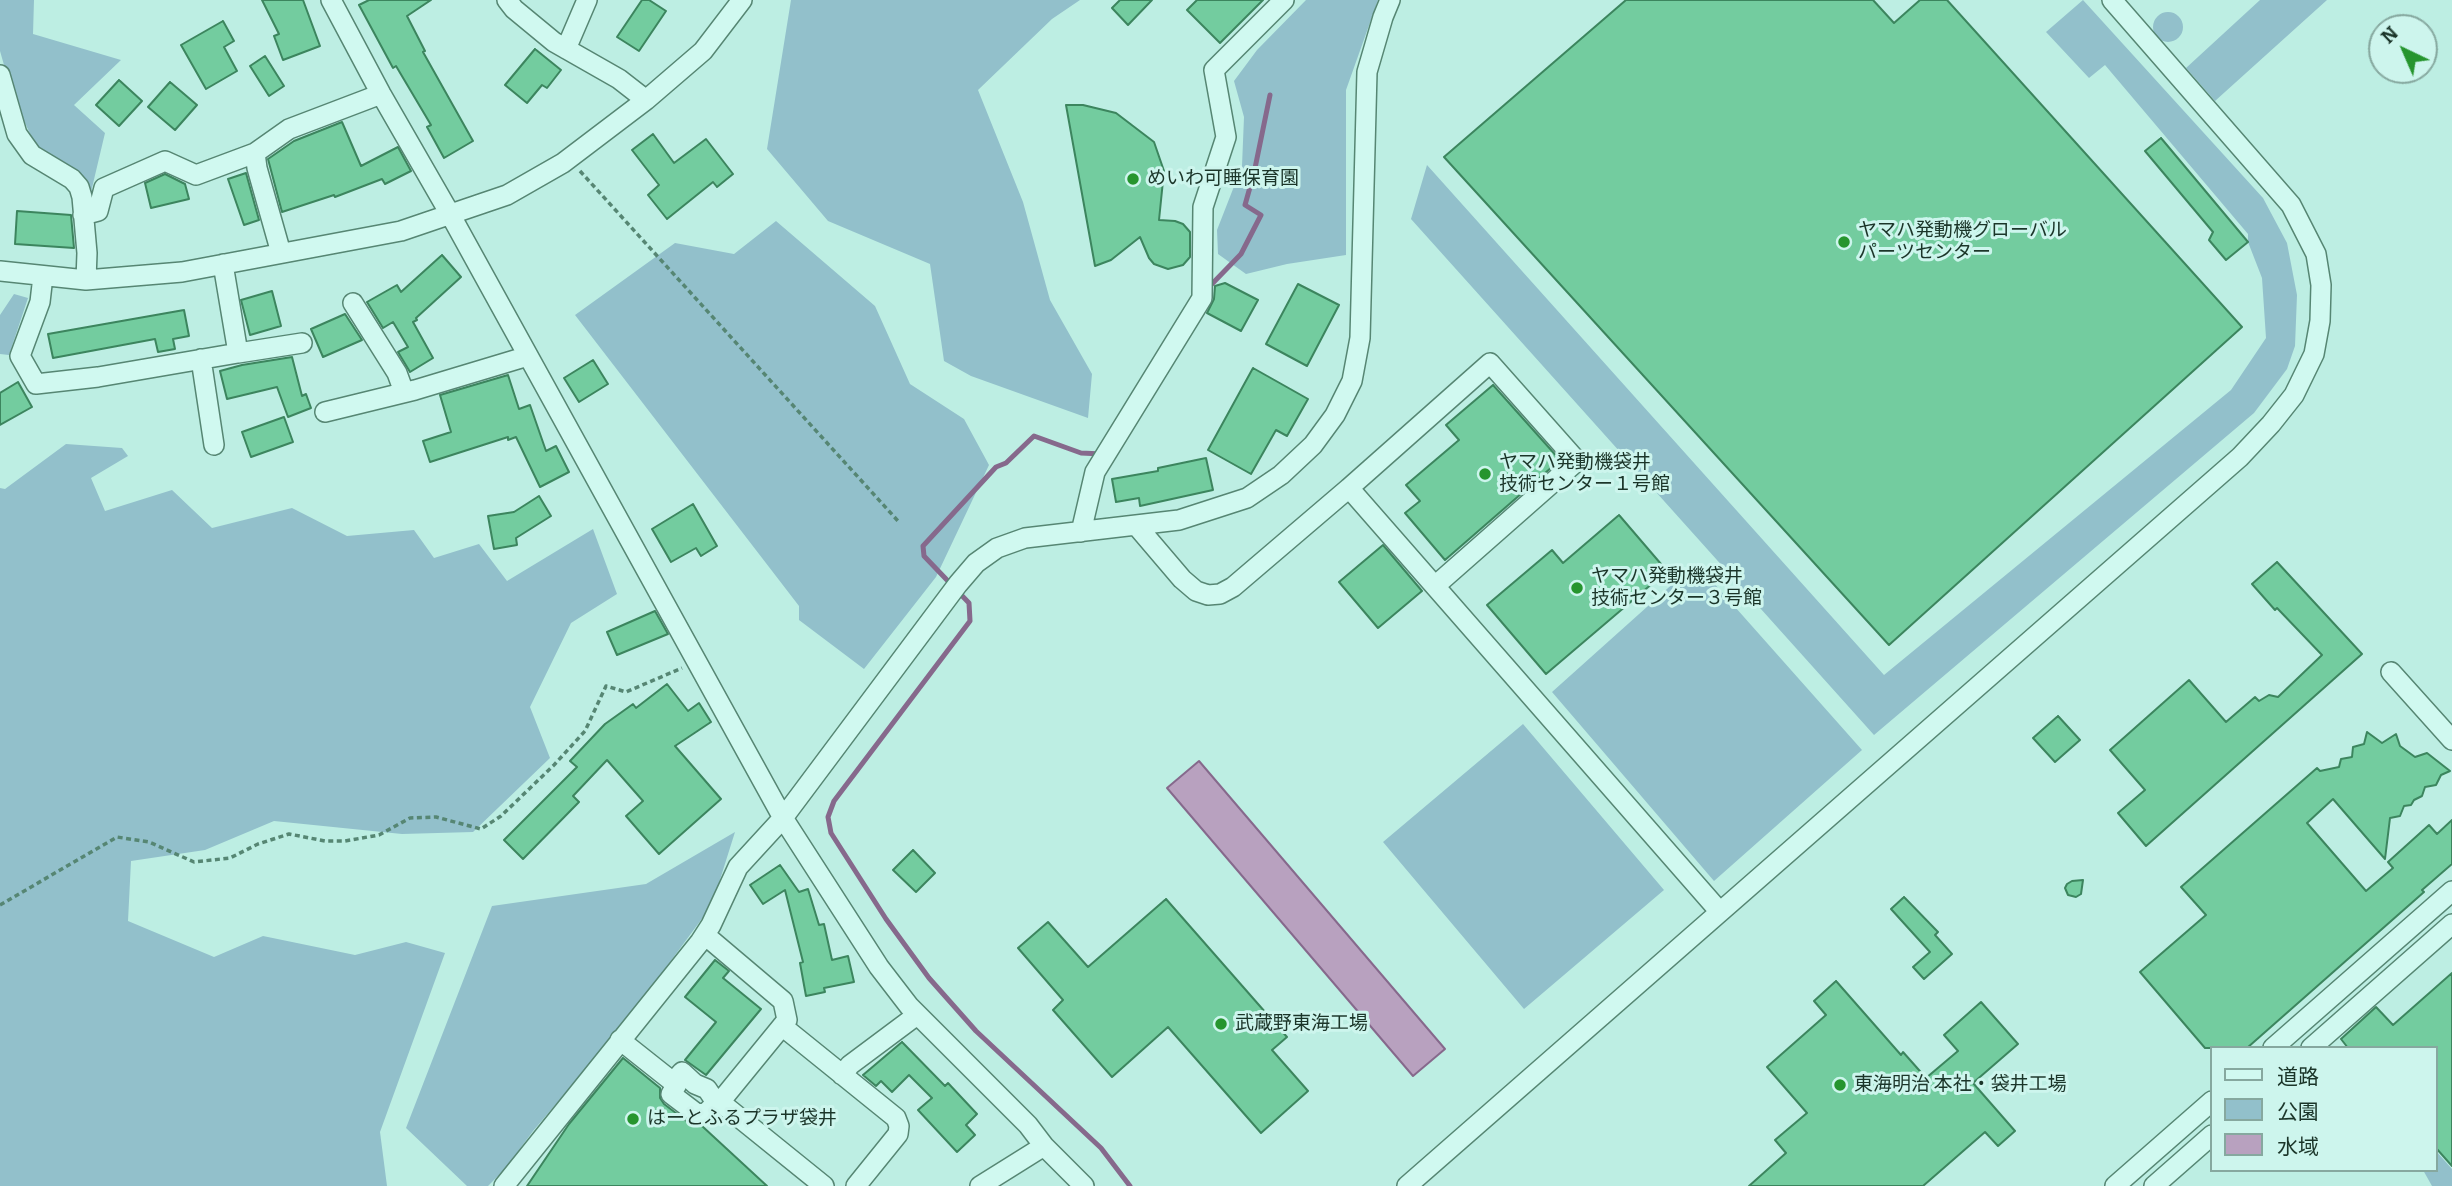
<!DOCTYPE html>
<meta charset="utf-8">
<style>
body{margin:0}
#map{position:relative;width:2452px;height:1186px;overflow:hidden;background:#bdeee3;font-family:Bitter,"Noto Sans JP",serif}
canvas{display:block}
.legend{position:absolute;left:2210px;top:1046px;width:228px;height:126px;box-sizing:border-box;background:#cdf5ed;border:2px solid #86a89f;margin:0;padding:9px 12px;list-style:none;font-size:21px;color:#1b3529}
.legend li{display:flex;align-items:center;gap:14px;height:35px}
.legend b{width:35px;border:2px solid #86a89f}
.north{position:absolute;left:2368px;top:14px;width:70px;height:70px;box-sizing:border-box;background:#cdf5ed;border:2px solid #86a89f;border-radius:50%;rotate:316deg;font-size:19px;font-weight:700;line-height:28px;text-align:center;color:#1b3529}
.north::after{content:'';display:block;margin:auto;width:24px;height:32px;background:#26952e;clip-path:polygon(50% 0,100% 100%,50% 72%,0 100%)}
</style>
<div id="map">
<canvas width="2452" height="1186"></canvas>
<ul class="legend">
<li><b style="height:9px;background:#d0f9f0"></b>道路</li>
<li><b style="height:19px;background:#92c0cb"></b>公園</li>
<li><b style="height:19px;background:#b8a1bf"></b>水域</li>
</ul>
<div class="north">N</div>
</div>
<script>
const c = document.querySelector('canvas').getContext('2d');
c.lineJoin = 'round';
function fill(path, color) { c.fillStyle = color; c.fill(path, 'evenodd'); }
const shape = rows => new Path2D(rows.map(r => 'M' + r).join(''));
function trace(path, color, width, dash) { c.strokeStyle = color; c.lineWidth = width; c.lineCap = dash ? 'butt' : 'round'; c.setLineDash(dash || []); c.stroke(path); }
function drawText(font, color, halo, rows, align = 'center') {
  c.font = font + ' Bitter,"Noto Sans JP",serif'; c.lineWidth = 6; c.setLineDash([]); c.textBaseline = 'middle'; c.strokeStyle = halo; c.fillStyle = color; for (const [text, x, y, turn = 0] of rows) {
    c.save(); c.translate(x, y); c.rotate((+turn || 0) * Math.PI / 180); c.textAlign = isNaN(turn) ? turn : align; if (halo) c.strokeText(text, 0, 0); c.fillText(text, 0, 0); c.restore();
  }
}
fill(shape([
 [0,0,34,0,33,34,121,60,74,105,105,133,87,209,35,144,14,100,0,51],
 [791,0,1080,0,1052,19,978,90,1023,202,1050,300,1092,374,1088,418,971,376,944,361,930,264,828,221,767,149],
 [1306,0,1378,0,1346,90,1346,255,1287,264,1246,274,1218,254,1217,230,1242,166,1244,117,1234,81,1257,50],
 [2083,0,2263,198,2287,243,2297,295,2295,346,2287,369,2254,413,1874,735,1411,219,1427,165,1884,675,2231,390,2266,338,2262,278,2248,242,2248,234,2105,65,2089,78,2046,32],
 [2260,0,2327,0,2215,101,2186,68],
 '2153 27a15 15 0 1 1 30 0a15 15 0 1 1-30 0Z',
 [776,221,875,306,910,384,964,419,989,465,936,577,864,669,799,620,799,606,575,315,675,243,734,254],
 [14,294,28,298,9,355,0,354,0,315],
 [66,444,122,448,128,456,91,478,105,511,172,490,212,528,292,508,347,536,414,530,434,558,479,544,507,581,593,529,617,594,571,623,530,707,550,758,473,832,402,834,274,821,205,850,131,861,128,921,214,957,263,936,355,955,406,942,445,953,380,1132,387,1186,0,1186,0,488,5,489],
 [1696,563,1862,750,1714,881,1552,692],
 [1523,724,1664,890,1524,1009,1383,842],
 [735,832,712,905,628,1019,533,1131,505,1169,488,1186,467,1186,406,1128,492,906,646,884],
 [2436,1151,2452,1169,2452,1186,2432,1186,2423,1170,2436,1170]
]), '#92c0cb');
const water = shape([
 [1199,761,1445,1049,1413,1076,1167,788,1199,761]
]);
fill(water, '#b8a1bf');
trace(water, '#86698c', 2);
trace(shape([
 [1210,286,1241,254,1261,215,1245,205,1254,173,1270,95],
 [1102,454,1081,453,1034,436,1006,463,996,467,923,546,924,556,969,603,970,621,834,801,828,817,831,833,886,919,929,978,976,1031,1101,1148,1130,1186]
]), '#86698c', 5);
const building = shape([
 [262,0,303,0,320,46,283,60,274,36,279,34,262,0],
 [369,0,431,0,407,16,425,51,423,52,473,141,444,158,427,127,431,125,396,66,393,68,359,5,369,0],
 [642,0,649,0,666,11,639,51,617,37,642,0],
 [1120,0,1152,0,1128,25,1112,8,1120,0],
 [1197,0,1263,0,1220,43,1187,10,1197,0],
 [1626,0,1873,0,1894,23,1920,0,1947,0,2242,327,1889,645,1444,157,1626,0],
 [223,21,234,41,224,47,237,71,206,89,181,45,223,21],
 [535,49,561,70,547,88,542,85,527,103,505,85,535,49],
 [265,56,284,86,269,96,250,66,265,56],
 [119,80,142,101,119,126,96,105,119,80],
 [170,82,197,105,175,130,148,107,170,82],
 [1066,105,1083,105,1116,113,1154,142,1164,171,1159,220,1175,221,1183,224,1190,232,1190,257,1183,265,1168,269,1154,264,1149,258,1140,237,1111,260,1095,266,1066,105],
 [342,122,361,166,398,147,411,171,385,184,382,179,335,197,334,195,282,212,268,159,294,141,342,122],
 [653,134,674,163,706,139,733,174,717,187,713,182,667,219,648,195,659,185,632,150,653,134],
 [2161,138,2248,242,2226,260,2209,240,2213,232,2145,151,2161,138],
 [246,173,259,220,244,225,228,179,246,173],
 [165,174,185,184,189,199,151,208,145,183,165,174],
 [17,211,71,215,74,248,15,244,17,211],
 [442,255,461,277,416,318,417,320,413,322,433,358,410,372,398,352,408,347,393,322,383,328,367,302,397,285,401,292,442,255],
 [1225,283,1258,300,1241,331,1207,313,1214,299,1215,286,1225,283],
 [1298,284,1339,305,1307,366,1266,344,1298,284],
 [272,291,281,326,250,335,241,300,272,291],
 [184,310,189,336,173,339,175,349,158,352,155,339,53,358,48,334,184,310],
 [345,314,362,340,323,357,311,329,345,314],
 [292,357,302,396,306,394,311,408,288,417,277,387,227,399,220,371,242,365,292,357],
 [593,360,608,384,579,402,564,378,593,360],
 [1253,368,1308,399,1287,436,1276,430,1251,474,1208,450,1253,368],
 [508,375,519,409,530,405,546,451,556,446,569,472,540,487,516,437,508,440,508,437,430,462,423,441,451,432,440,395,508,375],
 [18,382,32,407,0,425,0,393,18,382],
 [1493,385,1560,460,1445,560,1405,513,1420,501,1406,485,1459,440,1446,425,1493,385],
 [284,417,293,442,251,457,242,432,284,417],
 [1206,458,1213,490,1140,506,1139,498,1116,502,1112,479,1158,471,1158,468,1206,458],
 [539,496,551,516,516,538,517,545,494,549,488,516,514,512,539,496],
 [693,504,717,546,701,556,696,548,671,562,652,529,693,504],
 [1619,515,1667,571,1546,674,1487,605,1552,550,1563,563,1619,515],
 [1383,545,1422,591,1378,628,1339,582,1383,545],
 [2277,562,2362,654,2146,846,2118,813,2145,790,2110,750,2189,680,2226,722,2255,697,2259,701,2269,695,2278,697,2322,655,2277,608,2275,610,2252,584,2277,562],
 [655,611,668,634,617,655,607,632,655,611],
 [667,684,688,711,699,703,711,722,675,746,721,799,659,854,626,816,643,801,607,760,573,796,579,802,523,859,504,840,577,767,570,761,605,724,633,704,636,708,667,684],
 [2058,716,2080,740,2055,762,2033,738,2058,716],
 [2367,732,2382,743,2396,734,2400,746,2415,757,2427,753,2450,771,2441,775,2436,785,2425,787,2422,796,2414,800,2411,805,2404,806,2400,816,2390,818,2385,859,2333,799,2307,823,2366,891,2393,868,2388,862,2429,825,2437,834,2452,820,2452,864,2422,890,2424,892,2247,1048,2205,1048,2140,972,2206,915,2181,887,2317,768,2320,771,2339,767,2341,759,2352,757,2353,747,2364,744,2367,732],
 [913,850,935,873,916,892,893,870,913,850],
 [780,865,799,892,808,889,819,925,824,924,832,960,848,956,854,982,824,988,825,992,806,996,800,963,803,962,785,890,763,904,750,885,780,865],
 [2083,880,2081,894,2076,897,2068,895,2065,888,2067,884,2072,881,2083,880],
 [1904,897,1938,932,1935,935,1952,954,1924,979,1913,967,1930,952,1891,909,1904,897],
 [1166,899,1287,1037,1272,1050,1308,1091,1261,1133,1168,1027,1112,1077,1053,1010,1063,1000,1018,948,1048,922,1088,967,1166,899],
 [715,960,729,971,723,978,761,1009,706,1075,685,1060,716,1022,685,997,715,960],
 [2452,973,2452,1166,2436,1148,2436,1048,2348,1048,2341,1039,2376,1007,2393,1025,2452,973],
 [1836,981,1901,1055,1903,1052,1926,1078,1958,1051,1944,1035,1981,1002,2018,1044,1973,1083,2015,1131,1998,1146,1985,1132,1923,1186,1749,1186,1786,1153,1775,1140,1807,1113,1767,1067,1826,1015,1814,1001,1836,981],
 [902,1042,945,1086,948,1083,977,1114,966,1125,975,1135,957,1152,918,1110,932,1098,909,1075,892,1092,881,1081,876,1086,863,1075,902,1042],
 [623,1058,660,1088,660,1098,664,1104,689,1123,702,1126,767,1186,527,1186,569,1124,623,1058]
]);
fill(building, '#73cc9f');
trace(building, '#3c855e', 2);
const minor = shape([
 [331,0,381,94,450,214,783,818,879,967,909,1006,1028,1125,1044,1146,1084,1186],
 [507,0,514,9,554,42,619,79,646,100],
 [566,49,587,0],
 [0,75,17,134,32,155,72,179,79,187,82,197,87,253,86,280],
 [83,215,98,211,104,188,165,161,196,175,255,153],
 [281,253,257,168,255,153,289,129,381,94],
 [0,271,86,280,182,272,401,231,507,195,563,163,646,100,703,51,742,0],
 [43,276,40,302,20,356,36,384,98,377,238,353,223,264],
 [353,303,397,373,404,392],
 [238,353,302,343],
 [201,359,214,445],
 [325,412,415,390,528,356],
 [1136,525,1182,579,1196,591,1208,595,1220,594,1233,587,1349,488],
 [1081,532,1095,472,1202,298,1203,207,1226,137,1214,70,1284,0],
 [1435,586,1577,461,1490,363,1349,488,1720,912],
 [2391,672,2452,740],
 [705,935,783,1001,787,1020,720,1102,824,1186],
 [782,1026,896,1118,899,1126,898,1134,856,1186],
 [620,1040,673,1082,682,1072,695,1084,707,1089,713,1098,720,1102],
 [2273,1048,2452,891],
 [2311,1048,2452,924],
 [842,1075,850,1065,917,1015],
 [673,1082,676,1086,671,1094,696,1113,705,1114,718,1101],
 [504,1186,700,942,711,925,738,867,783,818,958,584,976,563,997,548,1025,538,1179,520,1247,498,1281,475,1313,445,1335,415,1352,381,1360,338,1367,72,1383,17,1390,0],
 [980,1186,1044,1146],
 [1407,1186,2240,457,2271,424,2294,395,2314,354,2320,321,2321,285,2316,254,2291,205,2112,0],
 [2115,1186,2212,1101],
 [2154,1186,2212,1135]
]);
trace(minor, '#568673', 22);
trace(shape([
 [580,171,898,521],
 [0,905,117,837,149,842,194,862,230,858,258,844,289,834,325,841,345,841,379,835,410,818,436,817,481,829,501,816,554,765,585,731,606,686,626,692,682,668]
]), '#568673', 3.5, [5, 3.5]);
trace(minor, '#d0f9f0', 19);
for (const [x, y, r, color] of [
 [1133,179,7,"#26952e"],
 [1844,242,7,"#26952e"],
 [1485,474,7,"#26952e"],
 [1577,588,7,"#26952e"],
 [1221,1024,7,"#26952e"],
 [1840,1085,7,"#26952e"],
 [633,1119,7,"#26952e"]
]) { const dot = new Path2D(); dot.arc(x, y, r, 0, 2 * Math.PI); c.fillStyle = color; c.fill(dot); trace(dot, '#cdf5ed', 2.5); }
drawText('19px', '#1b3529', '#cdf5ed', [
 ["めいわ可睡保育園",1147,179],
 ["ヤマハ発動機グローバル",1858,231],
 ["パーツセンター",1858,253],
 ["ヤマハ発動機袋井",1499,463],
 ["技術センター１号館",1499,485],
 ["ヤマハ発動機袋井",1591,577],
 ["技術センター３号館",1591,599],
 ["武蔵野東海工場",1235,1024],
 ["東海明治 本社・袋井工場",1854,1085],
 ["はーとふるプラザ袋井",647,1119]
], 'left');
</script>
